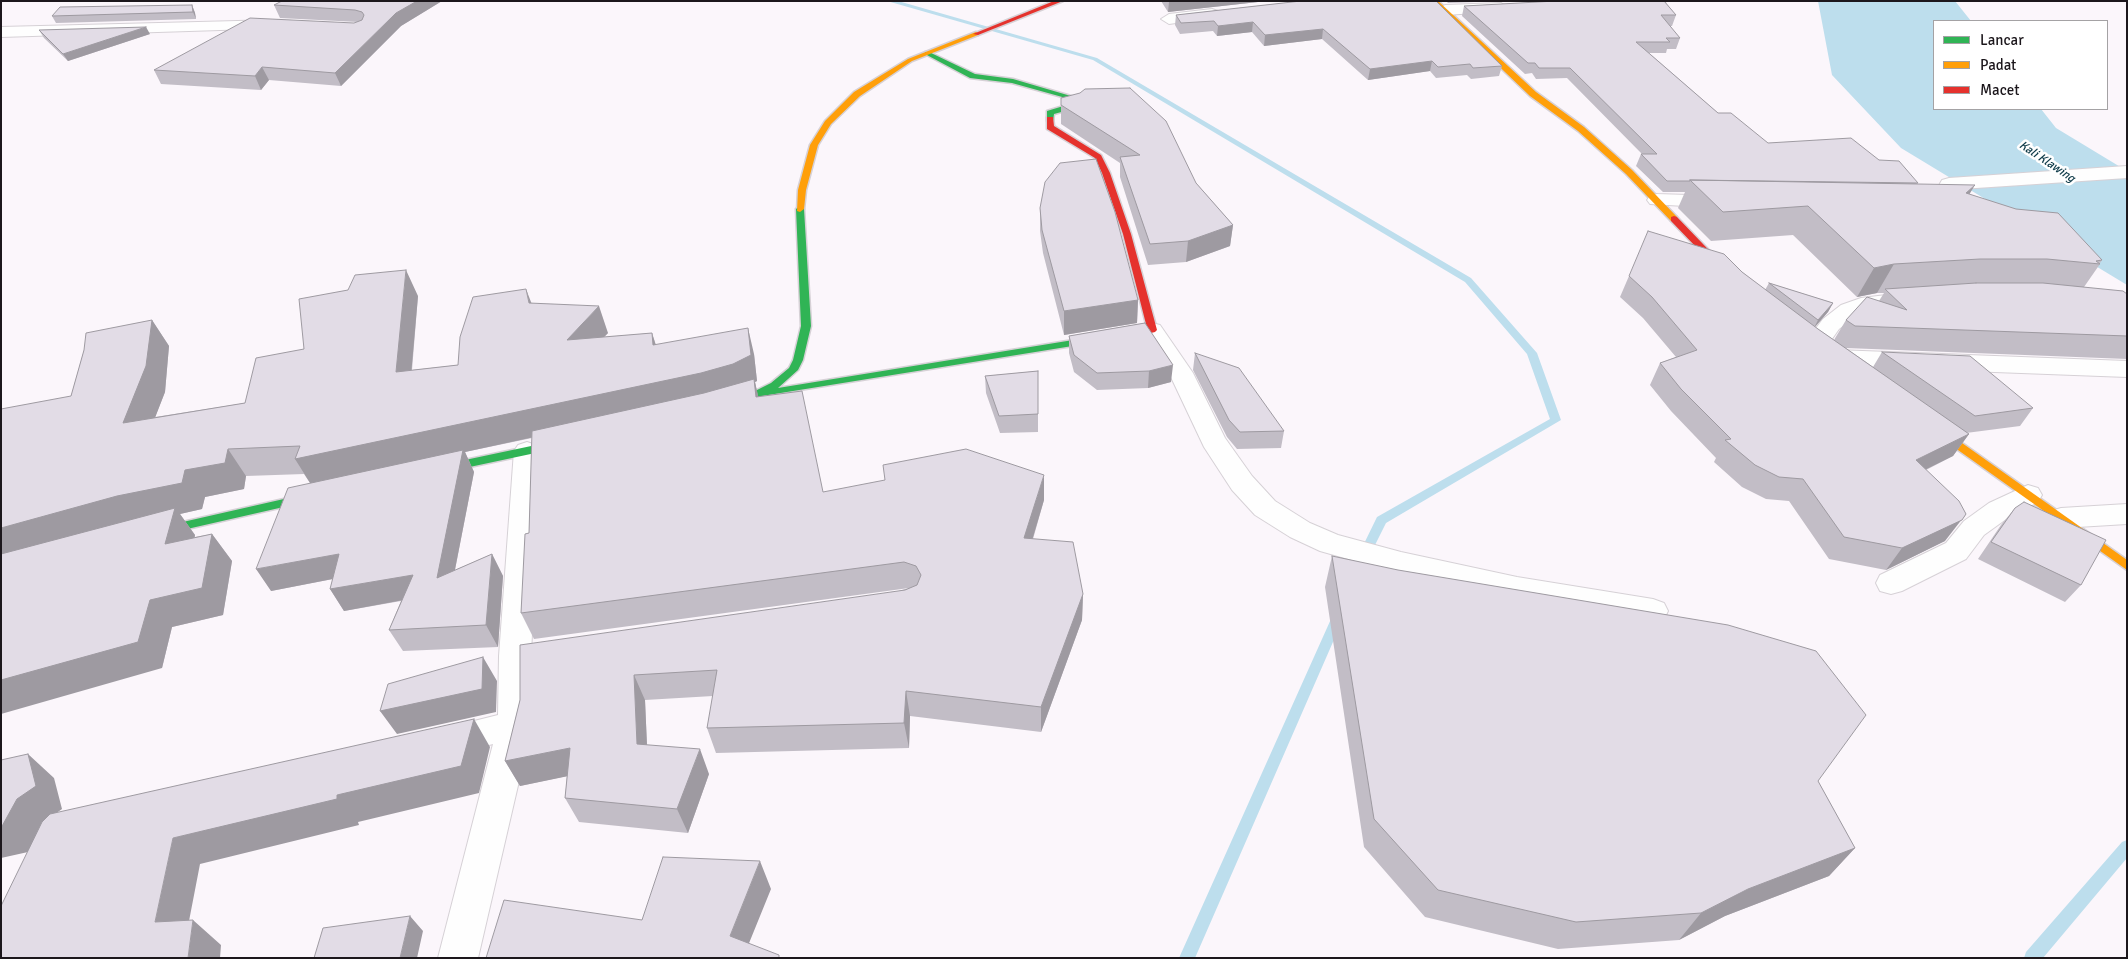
<!DOCTYPE html>
<style>
body{margin:0}
#map{position:relative;width:2128px;height:959px;overflow:hidden;background:#fbf6fb;font-family:Signika,sans-serif}
canvas{display:block}
.frame{position:absolute;inset:0;border:2px solid #1c171c;pointer-events:none}
.legend{position:absolute;left:1933px;top:20px;width:175px;height:90px;box-sizing:border-box;background:#fff;border:1px solid #a4a2a4;margin:0;padding:6px 9px;list-style:none;font-size:15px;color:#1c171c}
.legend li{display:flex;align-items:center;gap:10px;height:25px}
.legend b{width:25px;border:1px solid #a4a2a4}
</style>
<div id="map">
<canvas width="2128" height="959"></canvas>
<div class="frame"></div>
<ul class="legend">
<li><b style="height:6px;background:#30b455"></b>Lancar</li>
<li><b style="height:6px;background:#ff9f0a"></b>Padat</li>
<li><b style="height:6px;background:#e5322d"></b>Macet</li>
</ul>
</div>
<script>
const c = document.querySelector('canvas').getContext('2d');
c.lineJoin = 'round';
function fill(path, color) { c.fillStyle = color; c.fill(path, 'evenodd'); }
const shape = rows => new Path2D(rows.map(r => 'M' + r).join(''));
function trace(path, color, width, dash) { c.strokeStyle = color; c.lineWidth = width; c.lineCap = dash ? 'butt' : 'round'; c.setLineDash(dash || []); c.stroke(path); }
function drawText(font, color, halo, rows, align = 'center') {
  c.font = font + ' Signika,sans-serif'; c.lineWidth = 5; c.setLineDash([]); c.textBaseline = 'middle'; c.strokeStyle = halo; c.fillStyle = color; for (const [text, x, y, turn = 0] of rows) {
    c.save(); c.translate(x, y); c.rotate((+turn || 0) * Math.PI / 180); c.textAlign = isNaN(turn) ? turn : align; if (halo) c.strokeText(text, 0, 0); c.fillText(text, 0, 0); c.restore();
  }
}
fill(shape([
 [1818,1,1955,1,1971,21,1934,21,1934,109,2041,109,2056,128,2127,171,2127,285,1901,148,1832,75]
]), '#bddeed');
fill(shape([
 [887,1,898,1,1097,58,1471,278,1537,353,1561,420,1386,523,1368,559,1360,559,1358,556,1377,517,1550,419,1527,354,1465,282,1093,60,887,1],
 [1337,614,1341,616,1343,619,1195,958,1179,958,1331,619,1333,616,1337,614],
 [2127,840,2127,858,2043,958,2024,958,2026,952,2122,842,2127,840]
]), '#bddeed');
const street = shape([
 [1501,3,1509,8,1507,11,1445,15,1437,10,1445,5,1501,3],
 [1212,9,1218,11,1220,14,1218,17,1169,24,1161,19,1169,14,1212,9],
 [277,20,283,22,285,25,283,28,1,37,1,27,277,20],
 [2127,166,2127,178,1961,189,1966,197,1958,205,1938,209,1931,207,1928,203,1931,199,1944,196,1938,187,1942,180,1949,178,2127,166],
 [1657,194,1720,196,1727,198,1730,202,1727,206,1720,208,1650,204,1647,200,1650,196,1657,194],
 [1895,294,1903,296,1907,301,1903,306,1866,311,1857,315,1839,329,1825,349,1816,351,1807,349,1804,344,1823,319,1841,305,1861,298,1895,294],
 [1152,323,1160,325,1193,373,1225,438,1252,476,1275,501,1310,523,1338,535,1401,552,1517,577,1653,599,1664,603,1668,611,1664,619,1653,623,1517,599,1401,574,1320,551,1290,537,1255,515,1232,490,1204,447,1169,373,1140,330,1144,325,1152,323],
 [1836,350,2127,361,2127,377,1836,366,1827,363,1824,358,1827,353,1836,350],
 [527,442,536,445,540,451,531,656,532,725,478,958,438,958,493,744,446,756,434,751,429,741,434,731,498,715,499,656,514,451,518,445,527,442],
 [2028,485,2038,488,2042,495,2038,502,2009,517,1984,535,1966,559,1902,591,1891,594,1880,591,1876,583,1880,575,1946,543,1964,521,1989,503,2028,485],
 [2127,504,2127,524,2061,528,2051,525,2047,518,2051,511,2061,508,2127,504]
]);
const fast = shape([
 [925,52,929,52,975,74,1013,79,1081,99,1076,108,1054,114,1053,121,1047,121,1047,111,1070,104,1073,100,1012,83,970,78,925,54,925,52],
 [800,206,804,209,811,326,803,360,798,370,778,388,1147,328,1152,331,1147,334,762,396,727,408,719,408,718,406,719,404,745,396,771,383,789,368,793,360,801,326,796,209,800,206],
 [569,438,573,439,574,442,573,445,432,475,426,471,432,467,569,438],
 [319,491,325,495,323,498,152,537,148,536,146,533,148,530,152,529,319,491]
]);
const slow = shape([
 [1431,1,1438,1,1536,92,1584,127,1632,170,1677,217,1677,221,1671,221,1626,174,1578,131,1530,96,1431,1],
 [976,32,979,34,978,35,912,61,860,96,831,124,818,145,806,190,804,209,800,212,797,211,798,190,810,145,825,121,854,92,908,59,976,32],
 [1931,421,2127,560,2127,570,1927,428,1926,425,1931,421]
]);
const jam = shape([
 [1054,1,1063,1,978,35,973,34,1054,1],
 [1047,117,1053,117,1054,126,1101,155,1110,173,1131,234,1157,330,1155,332,1147,334,1142,331,1147,328,1123,234,1102,173,1095,158,1047,129,1047,117],
 [1674,216,1677,217,1729,271,1729,275,1723,275,1671,221,1671,217,1674,216]
]);
trace(street, '#d6d1d6', 2);
trace(fast, '#d6d1d6', 3);
trace(slow, '#d6d1d6', 3);
trace(jam, '#d6d1d6', 3);
fill(street, '#fefefe');
fill(fast, '#30b455');
fill(slow, '#ff9f0a');
fill(jam, '#e5322d');
fill(shape([
 [282,1,442,1,401,26,341,86,269,80,261,90,161,84,154,70,358,22,280,18,274,5],
 [1161,1,1267,1,1168,12],
 [1301,1,1502,66,1499,76,1471,79,1467,75,1436,78,1430,71,1368,80,1322,39,1264,46,1252,32,1217,36,1213,31,1180,34,1175,25,1176,15],
 [1446,1,1504,1,1448,3],
 [1556,1,1667,1,1666,3,1676,15,1672,26,1670,26,1680,38,1676,49,1667,49,1666,53,1649,53,1718,113,1768,143,1879,160,1918,184,1969,194,2102,260,2100,263,2100,264,2084,287,2127,294,2127,359,1846,348,1873,367,1882,352,2033,408,2020,426,1966,433,1969,434,1953,456,1926,470,1945,541,1886,570,1829,559,1789,501,1766,499,1742,487,1714,462,1716,458,1671,411,1650,385,1660,363,1676,357,1643,318,1620,297,1629,276,1742,272,1765,290,1769,283,1833,303,1828,312,1815,327,1834,340,1846,320,1879,301,1884,293,1877,293,1857,297,1793,235,1711,241,1678,208,1685,192,1663,192,1636,166,1641,154,1642,154,1567,78,1536,79,1532,73,1525,74,1462,16,1464,6],
 [192,5,195,13,196,19,56,23,52,16],
 [39,30,150,34,68,61,44,38],
 [1061,98,1196,183,1233,225,1230,246,1186,262,1148,265,1120,177,1120,163,1061,124],
 [1040,208,1138,300,1137,323,1064,335,1043,253,1040,231],
 [418,296,412,370,458,365,531,303,608,333,604,337,652,333,656,345,754,354,757,381,755,382,758,397,823,492,1044,500,1033,539,1083,594,1082,620,1041,732,910,716,909,748,716,753,707,728,713,696,645,700,647,745,709,774,688,833,579,822,565,798,567,776,520,786,505,761,520,700,909,588,534,639,521,613,529,533,532,438,465,452,474,472,455,570,492,554,503,576,498,647,403,651,389,630,401,601,344,611,330,589,333,579,271,591,310,483,304,474,246,476,244,489,205,497,202,509,180,514,195,535,195,537,212,534,232,561,223,615,172,627,162,668,71,396,84,350,152,320,169,346,165,392,155,417,245,403,304,349],
 [1145,323,1171,382,1148,388,1097,390,1074,372,1069,353,1069,336],
 [1195,353,1284,431,1281,448,1237,449,1227,437,1193,370],
 [1038,371,1038,432,1000,433,986,393,985,376],
 [2015,508,2081,585,2065,602,1978,559,2001,525],
 [1332,556,1818,781,1855,848,1829,876,1725,916,1679,940,1558,949,1425,917,1364,847,1325,587]
]), '#c2bdc6');
fill(shape([
 [417,1,442,1,401,26,341,86,335,73,396,13],
 [1178,1,1267,1,1168,12,1169,2],
 [192,5,195,13,196,19,193,12],
 [1253,22,1252,32,1217,36,1218,26],
 [146,27,150,34,68,61,63,54],
 [1323,29,1322,39,1264,46,1265,35],
 [1432,61,1430,71,1368,80,1370,69],
 [262,67,269,80,261,90,255,76],
 [1975,185,1958,213,1966,193],
 [1233,225,1230,246,1186,262,1188,241],
 [1894,264,1877,293,1857,297,1874,268],
 [406,270,418,296,409,398,396,372],
 [526,289,536,315,529,303],
 [1138,300,1137,323,1064,335,1064,311],
 [1833,303,1828,312,1814,328,1818,320],
 [599,306,608,333,576,366,567,340],
 [152,320,169,346,165,392,143,449,123,423],
 [748,328,754,354,757,381,755,382,760,404,709,399,465,452,474,472,449,600,312,486,295,459],
 [652,333,660,359,653,345],
 [1173,365,1171,382,1148,388,1149,371],
 [1969,434,1953,456,1900,482,1916,460],
 [228,449,246,476,244,489,205,497,202,509,180,514,195,535,186,570,1,562,1,528,185,470],
 [1044,475,1044,500,1025,564,1024,538],
 [1966,514,1945,541,1886,570,1902,548],
 [212,534,232,561,223,615,172,627,162,668,1,714,1,680,150,600],
 [339,554,353,575,271,591,256,569],
 [492,554,503,576,498,647,486,625],
 [413,575,425,596,344,611,330,589],
 [1083,594,1082,620,1041,732,1041,707],
 [483,657,497,681,496,712,397,734,380,711],
 [634,675,645,700,648,769,637,744],
 [906,691,910,716,909,748,904,723],
 [474,719,490,747,479,793,358,822,359,825,200,864,184,947,155,922,173,838,337,795],
 [570,748,583,773,520,786,505,761],
 [700,749,709,774,688,833,677,809],
 [28,754,54,778,62,809,44,822,28,852,1,858,1,828],
 [1855,848,1829,876,1725,916,1679,940,1701,913,1748,889],
 [760,861,771,889,743,958,730,936],
 [410,916,423,931,417,958,400,958],
 [193,920,221,945,220,958,188,958]
]), '#9e9aa1');
const building = shape([
 [282,1,417,1,396,13,335,73,262,67,255,76,154,70,250,18,354,23,362,20,364,15,362,12,355,10,274,5,282,1],
 [1301,1,1436,1,1502,66,1473,68,1470,64,1438,67,1432,61,1370,69,1323,29,1265,35,1253,22,1218,26,1214,21,1181,23,1176,15,1301,1],
 [1556,1,1664,1,1676,15,1661,15,1680,38,1666,38,1670,42,1636,42,1718,113,1731,113,1768,143,1851,138,1879,160,1899,161,1918,183,1690,180,1690,181,1667,181,1641,154,1657,154,1570,68,1539,68,1535,63,1528,63,1464,6,1556,1],
 [192,5,193,12,52,16,60,7,192,5],
 [146,27,63,54,39,30,146,27],
 [1130,88,1166,121,1196,183,1233,225,1188,241,1150,244,1120,157,1140,155,1061,105,1061,98,1080,93,1085,89,1130,88],
 [1096,159,1115,212,1138,300,1064,311,1042,230,1040,208,1045,182,1060,163,1096,159],
 [1690,180,1975,185,1966,193,2016,209,2058,213,2102,260,2096,261,2100,264,2047,259,1980,259,1894,264,1874,268,1808,206,1723,212,1690,180],
 [1648,231,1724,254,1742,272,1818,329,1969,434,1916,460,1959,501,1966,514,1962,520,1902,548,1844,537,1803,479,1779,477,1755,465,1725,440,1731,439,1681,389,1660,363,1697,350,1652,297,1629,276,1648,231],
 [406,270,396,372,458,365,460,337,473,297,526,289,529,303,599,306,567,340,652,333,653,345,748,328,751,355,733,364,701,373,295,459,300,446,228,449,225,463,185,470,182,483,117,496,1,528,1,409,71,396,84,350,86,333,152,320,146,366,123,423,245,403,256,358,304,349,299,299,348,290,355,275,406,270],
 [1769,283,1833,303,1818,320,1769,283],
 [1976,283,2043,283,2123,291,2127,294,2127,336,1855,326,1846,320,1867,297,1907,310,1885,289,1976,283],
 [1145,323,1173,365,1149,371,1097,373,1074,355,1069,336,1145,323],
 [1882,352,1970,356,2033,408,1975,416,1882,352],
 [1195,353,1239,368,1284,431,1240,432,1229,420,1195,353],
 [1038,371,1038,414,999,416,985,376,1038,371],
 [754,379,756,397,802,391,823,492,885,480,883,465,966,449,1044,475,1024,538,1073,542,1083,594,1041,707,906,691,904,723,707,728,717,670,634,675,637,744,700,749,677,809,565,798,570,748,505,761,520,700,520,645,905,590,917,585,921,575,916,566,904,562,521,613,525,534,529,533,532,431,704,393,754,379],
 [463,450,437,578,492,554,486,625,389,630,413,575,330,589,339,554,256,569,288,488,463,450],
 [2024,502,2106,540,2081,585,1991,542,2015,508,2024,502],
 [175,508,165,544,212,534,202,588,150,600,138,642,1,680,1,554,175,508],
 [1332,556,1398,570,1728,625,1816,651,1866,715,1818,781,1855,848,1748,889,1701,913,1576,922,1438,890,1374,819,1332,556],
 [483,657,482,689,380,711,388,684,483,657],
 [474,719,461,766,337,795,337,799,173,838,155,922,193,920,188,958,1,958,1,906,42,822,50,814,474,719],
 [28,754,36,786,17,799,1,828,1,760,28,754],
 [663,857,760,861,730,936,779,955,779,958,486,958,504,900,642,920,663,857],
 [410,916,400,958,314,958,323,928,410,916]
]);
fill(building, '#e2dce6');
trace(building, '#9e9aa1', 1);
drawText('italic 12px', '#103c4a', '#fff', [
 ["Kali Klawing",2047,162,34]
]);
</script>
